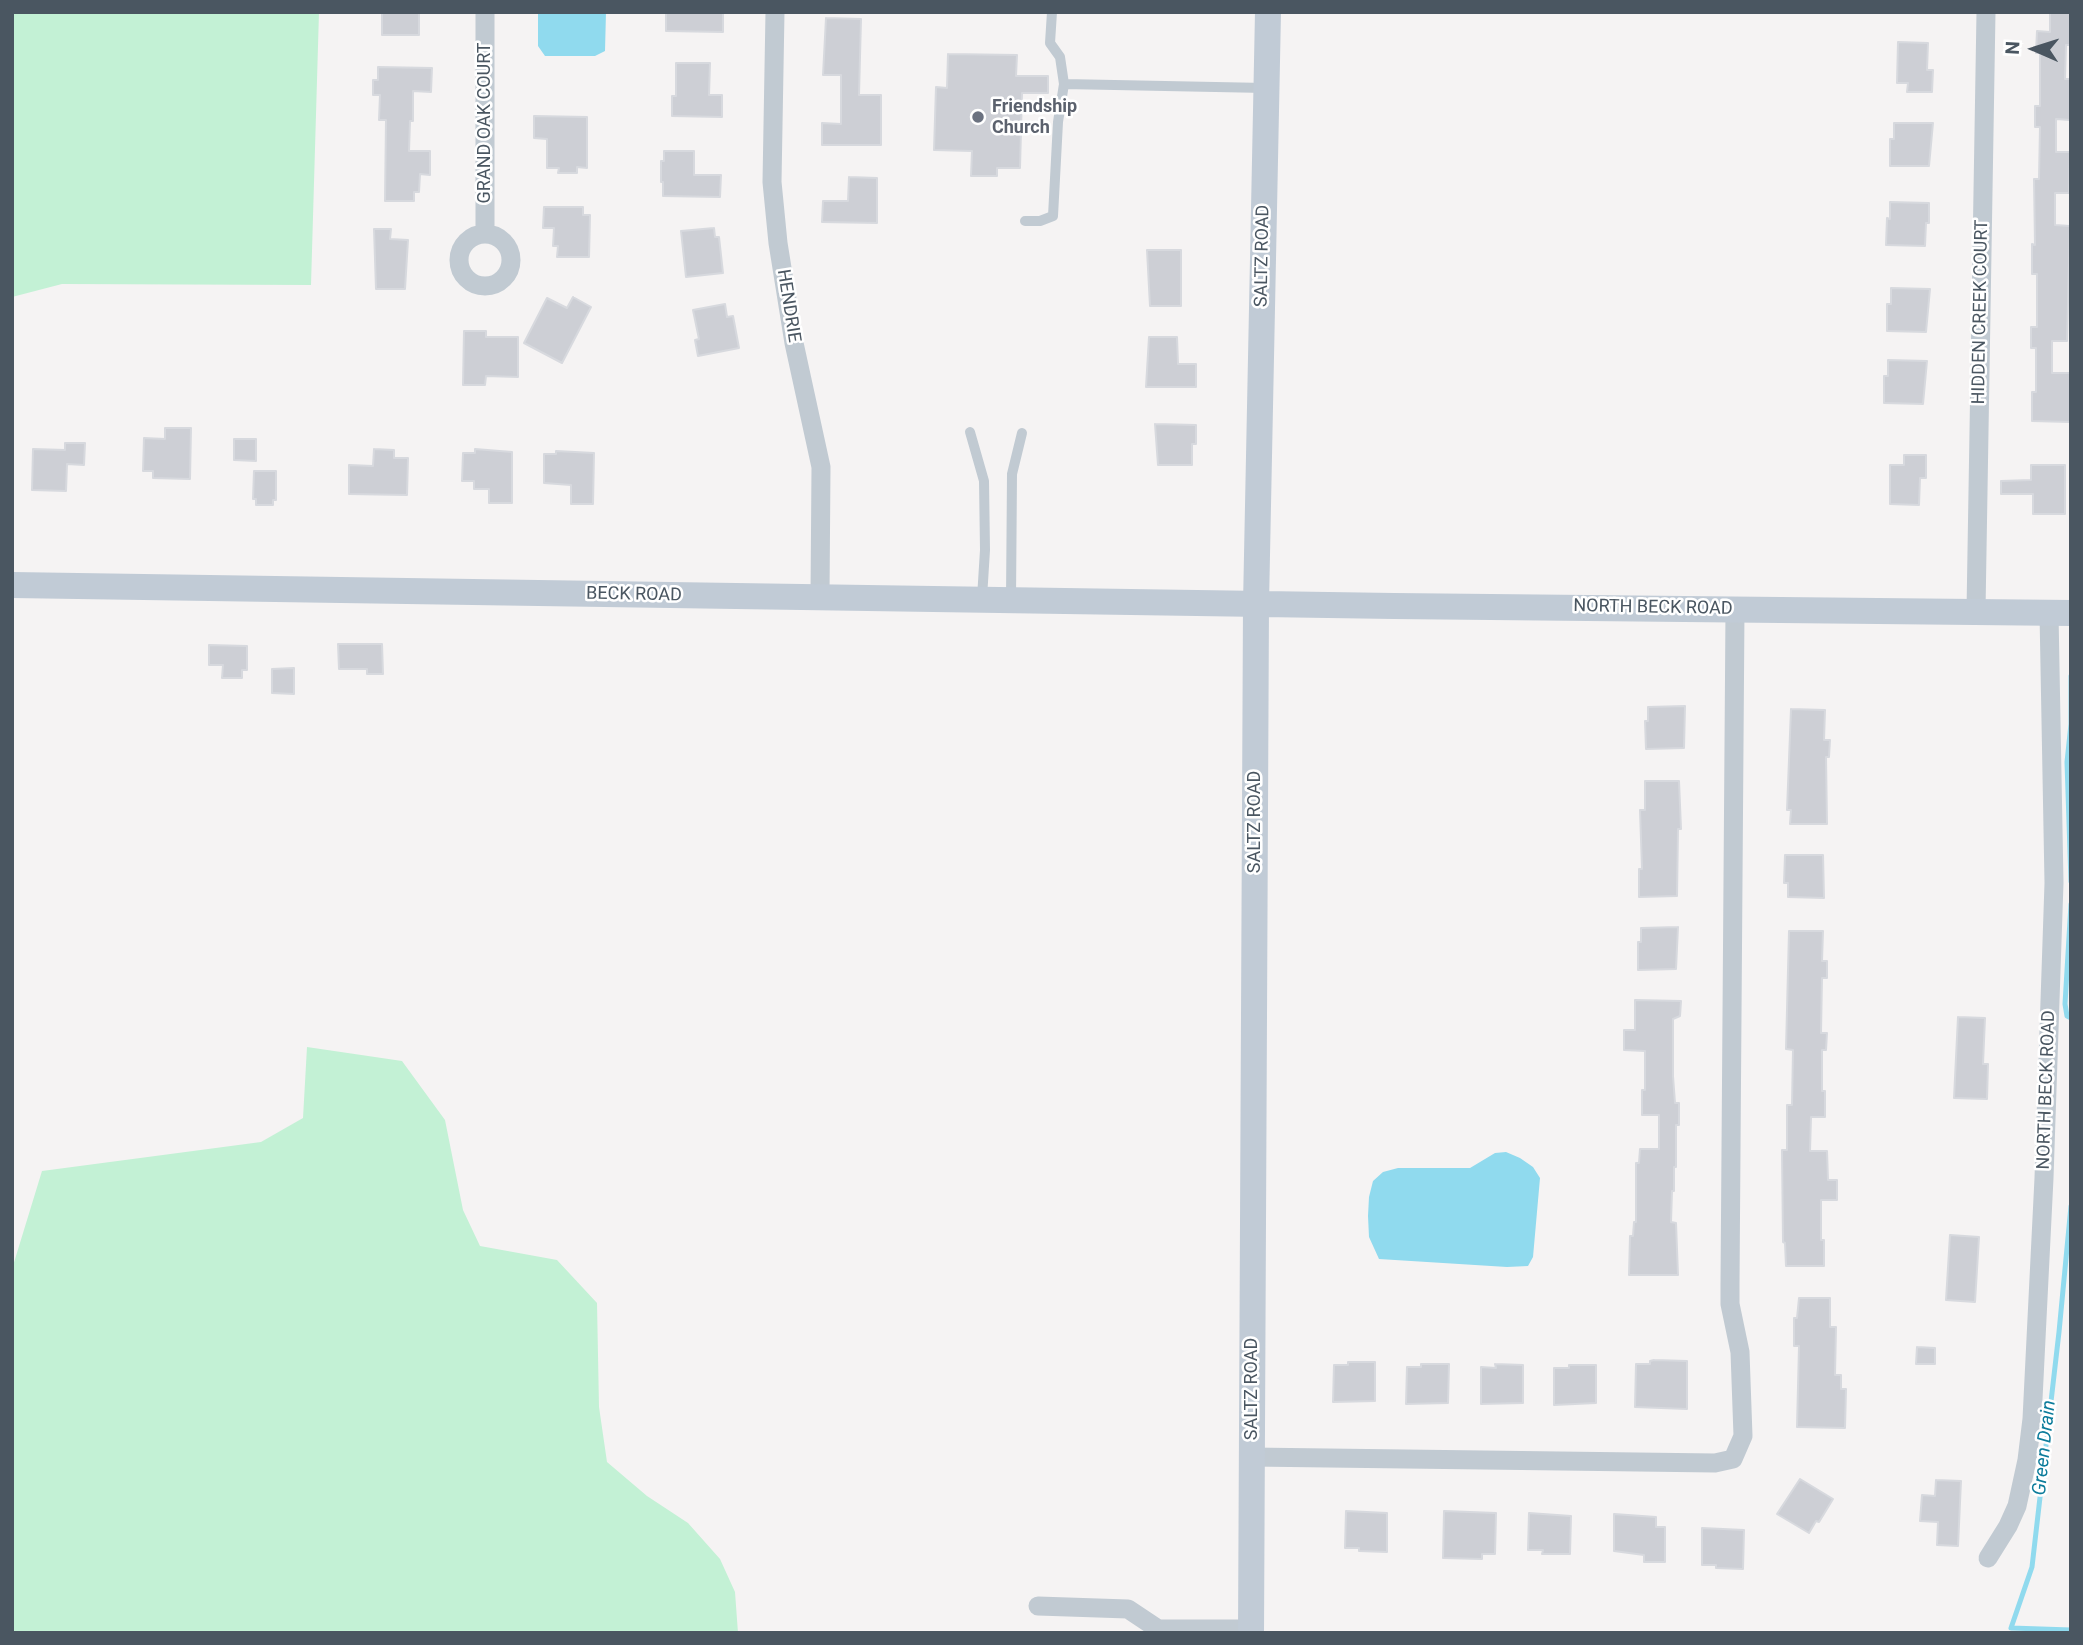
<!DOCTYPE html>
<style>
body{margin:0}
#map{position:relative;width:2083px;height:1645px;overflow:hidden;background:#f5f3f3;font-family:Roboto,sans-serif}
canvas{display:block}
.frame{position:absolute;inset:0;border:14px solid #4a5661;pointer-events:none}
.north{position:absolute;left:1999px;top:14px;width:70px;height:70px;-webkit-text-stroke:5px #fff;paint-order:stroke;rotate:273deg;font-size:19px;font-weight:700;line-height:28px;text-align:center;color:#4a5661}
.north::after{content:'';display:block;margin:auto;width:24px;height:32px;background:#4a5661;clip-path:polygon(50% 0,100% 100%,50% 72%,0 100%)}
</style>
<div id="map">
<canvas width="2083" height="1645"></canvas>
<div class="frame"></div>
<div class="north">N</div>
</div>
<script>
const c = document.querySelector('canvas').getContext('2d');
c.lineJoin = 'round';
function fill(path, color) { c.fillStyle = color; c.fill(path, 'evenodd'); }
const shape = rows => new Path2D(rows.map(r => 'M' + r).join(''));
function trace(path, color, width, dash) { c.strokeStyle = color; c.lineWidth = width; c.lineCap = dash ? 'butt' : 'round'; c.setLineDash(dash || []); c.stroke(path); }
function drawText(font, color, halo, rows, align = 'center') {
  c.font = font + ' Roboto,sans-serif'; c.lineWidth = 5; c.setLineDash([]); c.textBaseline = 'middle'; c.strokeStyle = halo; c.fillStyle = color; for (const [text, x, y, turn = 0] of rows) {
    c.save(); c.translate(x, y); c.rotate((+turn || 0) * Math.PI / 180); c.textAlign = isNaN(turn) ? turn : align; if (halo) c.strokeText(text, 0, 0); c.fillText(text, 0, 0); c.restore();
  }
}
fill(shape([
 [12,12,319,12,311,285,62,284,12,297],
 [307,1047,402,1061,445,1120,463,1210,480,1246,557,1260,597,1303,599,1407,607,1462,647,1496,688,1523,720,1559,735,1592,738,1633,12,1633,12,1269,42,1171,261,1142,303,1118]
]), '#c3f1d5');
fill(shape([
 [538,12,606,12,605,51,595,56,545,56,538,46],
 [1506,1152,1520,1158,1533,1167,1540,1178,1533,1257,1528,1266,1507,1267,1379,1259,1369,1237,1368,1216,1369,1197,1373,1181,1383,1172,1398,1168,1470,1168,1495,1153]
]), '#90daee');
trace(shape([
 [2071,676,2071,724,2067,762,2071,882],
 [2071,904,2065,1004,2067,1016,2071,1018],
 [2071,1206,2059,1332,2032,1567,2011,1628,2071,1630]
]), '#90daee', 5);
const building = shape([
 [382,12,419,12,419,35,382,35,382,12],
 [666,12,723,12,723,32,666,31,666,12],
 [2050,12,2071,12,2071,45,2066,45,2065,79,2071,79,2070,120,2056,119,2056,152,2070,152,2069,193,2055,193,2055,225,2070,226,2067,341,2052,341,2052,373,2070,373,2070,422,2032,421,2032,392,2036,392,2036,348,2031,348,2031,327,2037,327,2037,274,2032,274,2032,244,2035,245,2034,179,2039,179,2040,127,2035,127,2035,106,2040,106,2040,53,2036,53,2037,31,2050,32,2050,12],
 [826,18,861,19,859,95,881,95,881,145,822,145,822,123,841,124,841,75,823,75,826,18],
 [1898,42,1928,43,1927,70,1933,70,1932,92,1907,92,1908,83,1897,83,1898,42],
 [948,54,1017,55,1016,76,1048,76,1048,93,1022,93,1020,168,997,168,997,176,971,176,972,151,934,150,936,87,947,88,948,54],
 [676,63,710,63,709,95,722,95,722,117,672,116,672,96,676,96,676,63],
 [378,67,432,68,431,92,413,91,413,121,410,121,409,151,430,151,430,175,420,174,419,192,414,192,414,201,385,201,386,120,379,120,380,95,373,95,373,80,378,80,378,67],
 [534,116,587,117,587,168,577,167,577,173,558,173,559,168,547,168,547,139,534,138,534,116],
 [1894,123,1933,123,1929,166,1890,166,1890,139,1894,139,1894,123],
 [664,151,694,151,694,175,721,175,720,197,663,196,663,182,661,182,661,161,664,161,664,151],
 [849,177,877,178,877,223,822,222,823,201,848,201,849,177],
 [1890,202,1929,203,1929,223,1926,223,1925,246,1886,245,1887,218,1890,219,1890,202],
 [544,207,583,207,583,215,590,215,589,257,557,257,558,246,553,246,554,228,543,228,544,207],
 [714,228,715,237,719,237,723,273,686,277,681,231,714,228],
 [374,229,391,229,390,239,408,240,405,289,376,289,374,229],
 [1147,250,1181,250,1181,306,1150,306,1147,250],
 [1891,288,1930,289,1926,332,1887,331,1887,304,1891,304,1891,288],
 [573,297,591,307,562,363,524,343,547,298,567,308,573,297],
 [725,304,727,317,733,316,739,348,698,356,695,340,699,339,693,310,725,304],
 [464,331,486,331,486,337,518,337,518,377,486,376,485,385,463,385,464,331],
 [1149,337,1177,337,1178,364,1196,364,1196,387,1146,387,1149,337],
 [1888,360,1927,361,1923,404,1884,403,1884,376,1888,376,1888,360],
 [1155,424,1196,425,1196,444,1192,444,1192,465,1158,465,1155,424],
 [165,428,191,428,190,479,153,478,153,471,143,471,144,438,165,439,165,428],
 [234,439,256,439,256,461,234,460,234,439],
 [65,443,85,443,84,465,67,464,66,491,32,490,33,449,65,450,65,443],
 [374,449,394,450,394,458,408,458,407,495,349,494,349,465,373,466,374,449],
 [475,449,512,452,512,503,489,503,489,489,474,489,474,481,462,481,463,453,475,453,475,449],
 [556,451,594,453,593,504,571,504,571,485,544,483,544,454,556,454,556,451],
 [1904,455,1926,455,1926,478,1920,478,1919,505,1890,504,1890,465,1904,465,1904,455],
 [2031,465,2065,465,2065,514,2033,514,2033,494,2001,494,2001,481,2031,480,2031,465],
 [254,471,276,471,276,500,273,500,273,505,256,505,256,499,253,499,254,471],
 [338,644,382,644,383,674,367,674,367,669,339,669,338,644],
 [209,645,247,646,247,670,242,670,242,678,222,678,223,665,209,665,209,645],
 [294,668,294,694,272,693,272,669,294,668],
 [1685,706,1684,748,1646,749,1645,721,1648,721,1648,707,1685,706],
 [1791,709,1825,710,1824,740,1830,740,1829,757,1826,757,1827,824,1790,824,1791,810,1787,810,1791,709],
 [1645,781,1679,781,1681,829,1678,829,1677,896,1639,897,1639,869,1642,869,1640,810,1645,810,1645,781],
 [1785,855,1823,855,1824,898,1788,897,1788,883,1784,883,1785,855],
 [1678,927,1676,969,1638,970,1638,942,1641,942,1641,928,1678,927],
 [1789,931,1823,931,1822,961,1827,961,1827,978,1822,978,1821,1033,1827,1033,1826,1050,1822,1050,1822,1091,1825,1091,1825,1117,1811,1117,1810,1151,1827,1151,1828,1180,1837,1180,1837,1200,1821,1200,1821,1240,1824,1240,1824,1266,1786,1266,1785,1243,1783,1242,1782,1150,1787,1150,1787,1105,1792,1105,1793,1050,1786,1049,1789,931],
 [1635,1000,1681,1001,1680,1016,1673,1019,1673,1076,1675,1103,1679,1103,1679,1125,1676,1125,1676,1167,1674,1167,1674,1191,1672,1191,1671,1222,1676,1223,1678,1275,1629,1275,1630,1236,1633,1236,1634,1222,1636,1222,1636,1163,1639,1163,1640,1149,1659,1149,1659,1115,1642,1115,1642,1090,1645,1090,1645,1051,1624,1050,1624,1030,1635,1030,1635,1000],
 [1958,1017,1985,1018,1983,1064,1988,1064,1987,1099,1954,1098,1958,1017],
 [1950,1235,1979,1237,1975,1302,1946,1300,1950,1235],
 [1799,1298,1830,1298,1830,1327,1836,1327,1835,1375,1841,1375,1841,1389,1846,1389,1845,1428,1797,1427,1799,1346,1794,1346,1794,1318,1797,1318,1799,1298],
 [1917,1347,1935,1348,1935,1364,1916,1364,1917,1347],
 [1654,1360,1687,1361,1687,1409,1635,1407,1636,1364,1650,1364,1650,1361,1654,1360],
 [1348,1362,1375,1362,1375,1401,1333,1402,1334,1365,1348,1365,1348,1362],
 [1421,1364,1449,1364,1448,1403,1406,1404,1407,1367,1421,1367,1421,1364],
 [1495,1364,1523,1365,1523,1403,1481,1404,1481,1367,1496,1368,1495,1364],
 [1569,1365,1596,1365,1596,1403,1554,1405,1554,1368,1569,1368,1569,1365],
 [1800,1479,1833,1499,1819,1522,1816,1521,1809,1533,1777,1514,1800,1479],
 [1936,1480,1961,1481,1958,1546,1937,1545,1938,1522,1920,1521,1922,1495,1935,1496,1936,1480],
 [1346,1511,1387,1513,1387,1552,1359,1551,1359,1548,1345,1548,1346,1511],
 [1444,1511,1496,1513,1495,1554,1482,1554,1482,1559,1443,1558,1444,1511],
 [1529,1513,1571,1516,1570,1554,1542,1554,1543,1550,1528,1550,1529,1513],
 [1614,1514,1656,1517,1656,1527,1665,1527,1665,1562,1644,1562,1644,1555,1614,1551,1614,1514],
 [1702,1528,1744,1530,1743,1569,1716,1568,1716,1565,1702,1565,1702,1528]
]);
fill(building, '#cdcfd5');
trace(building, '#d7d9de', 2);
trace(shape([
 [1064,84,1266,88],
 [1025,221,1040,221,1053,216,1058,122,1064,84,1060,57,1050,43,1052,12],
 [970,432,984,481,985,550,982,598],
 [1011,599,1012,474,1022,433]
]), '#c1cad2', 10);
trace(shape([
 [775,12,772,182,778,243,794,343,821,467,820,597],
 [485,233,485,12],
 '459 260a26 26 0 1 1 52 0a26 26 0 1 1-52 0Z',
 [1976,611,1986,12],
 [1251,1457,1715,1463,1733,1459,1743,1436,1740,1352,1730,1304,1730,1283,1735,610],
 [1988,1558,2008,1526,2017,1506,2027,1460,2032,1419,2044,1178,2054,883,2049,613],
 [1038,1606,1128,1609,1158,1629,1251,1629]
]), '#c1cad2', 19);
trace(shape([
 [12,585,1394,606,2071,613],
 [1251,1633,1256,604,1268,12]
]), '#c1cbd6', 26);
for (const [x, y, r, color] of [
 [978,117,7,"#6b7280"]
]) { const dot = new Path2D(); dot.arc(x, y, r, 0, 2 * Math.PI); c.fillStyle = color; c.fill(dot); trace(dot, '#fff', 2.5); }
drawText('bold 18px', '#5b616d', '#fff', [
 ["Friendship",992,107],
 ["Church",992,128]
], 'left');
drawText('18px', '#4a5661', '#fff', [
 ["GRAND OAK COURT",485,123,-90],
 ["SALTZ ROAD",1263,256,-89],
 ["HENDRIE",788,306,81],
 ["HIDDEN CREEK COURT",1981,312,-89],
 ["BECK ROAD",634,595,1],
 ["NORTH BECK ROAD",1653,608,1],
 ["SALTZ ROAD",1255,822,-90],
 ["NORTH BECK ROAD",2047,1090,-88],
 ["SALTZ ROAD",1252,1389,-90]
]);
drawText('italic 19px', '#0c7c9b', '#fff', [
 ["Green Drain",2045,1448,-84]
]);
</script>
